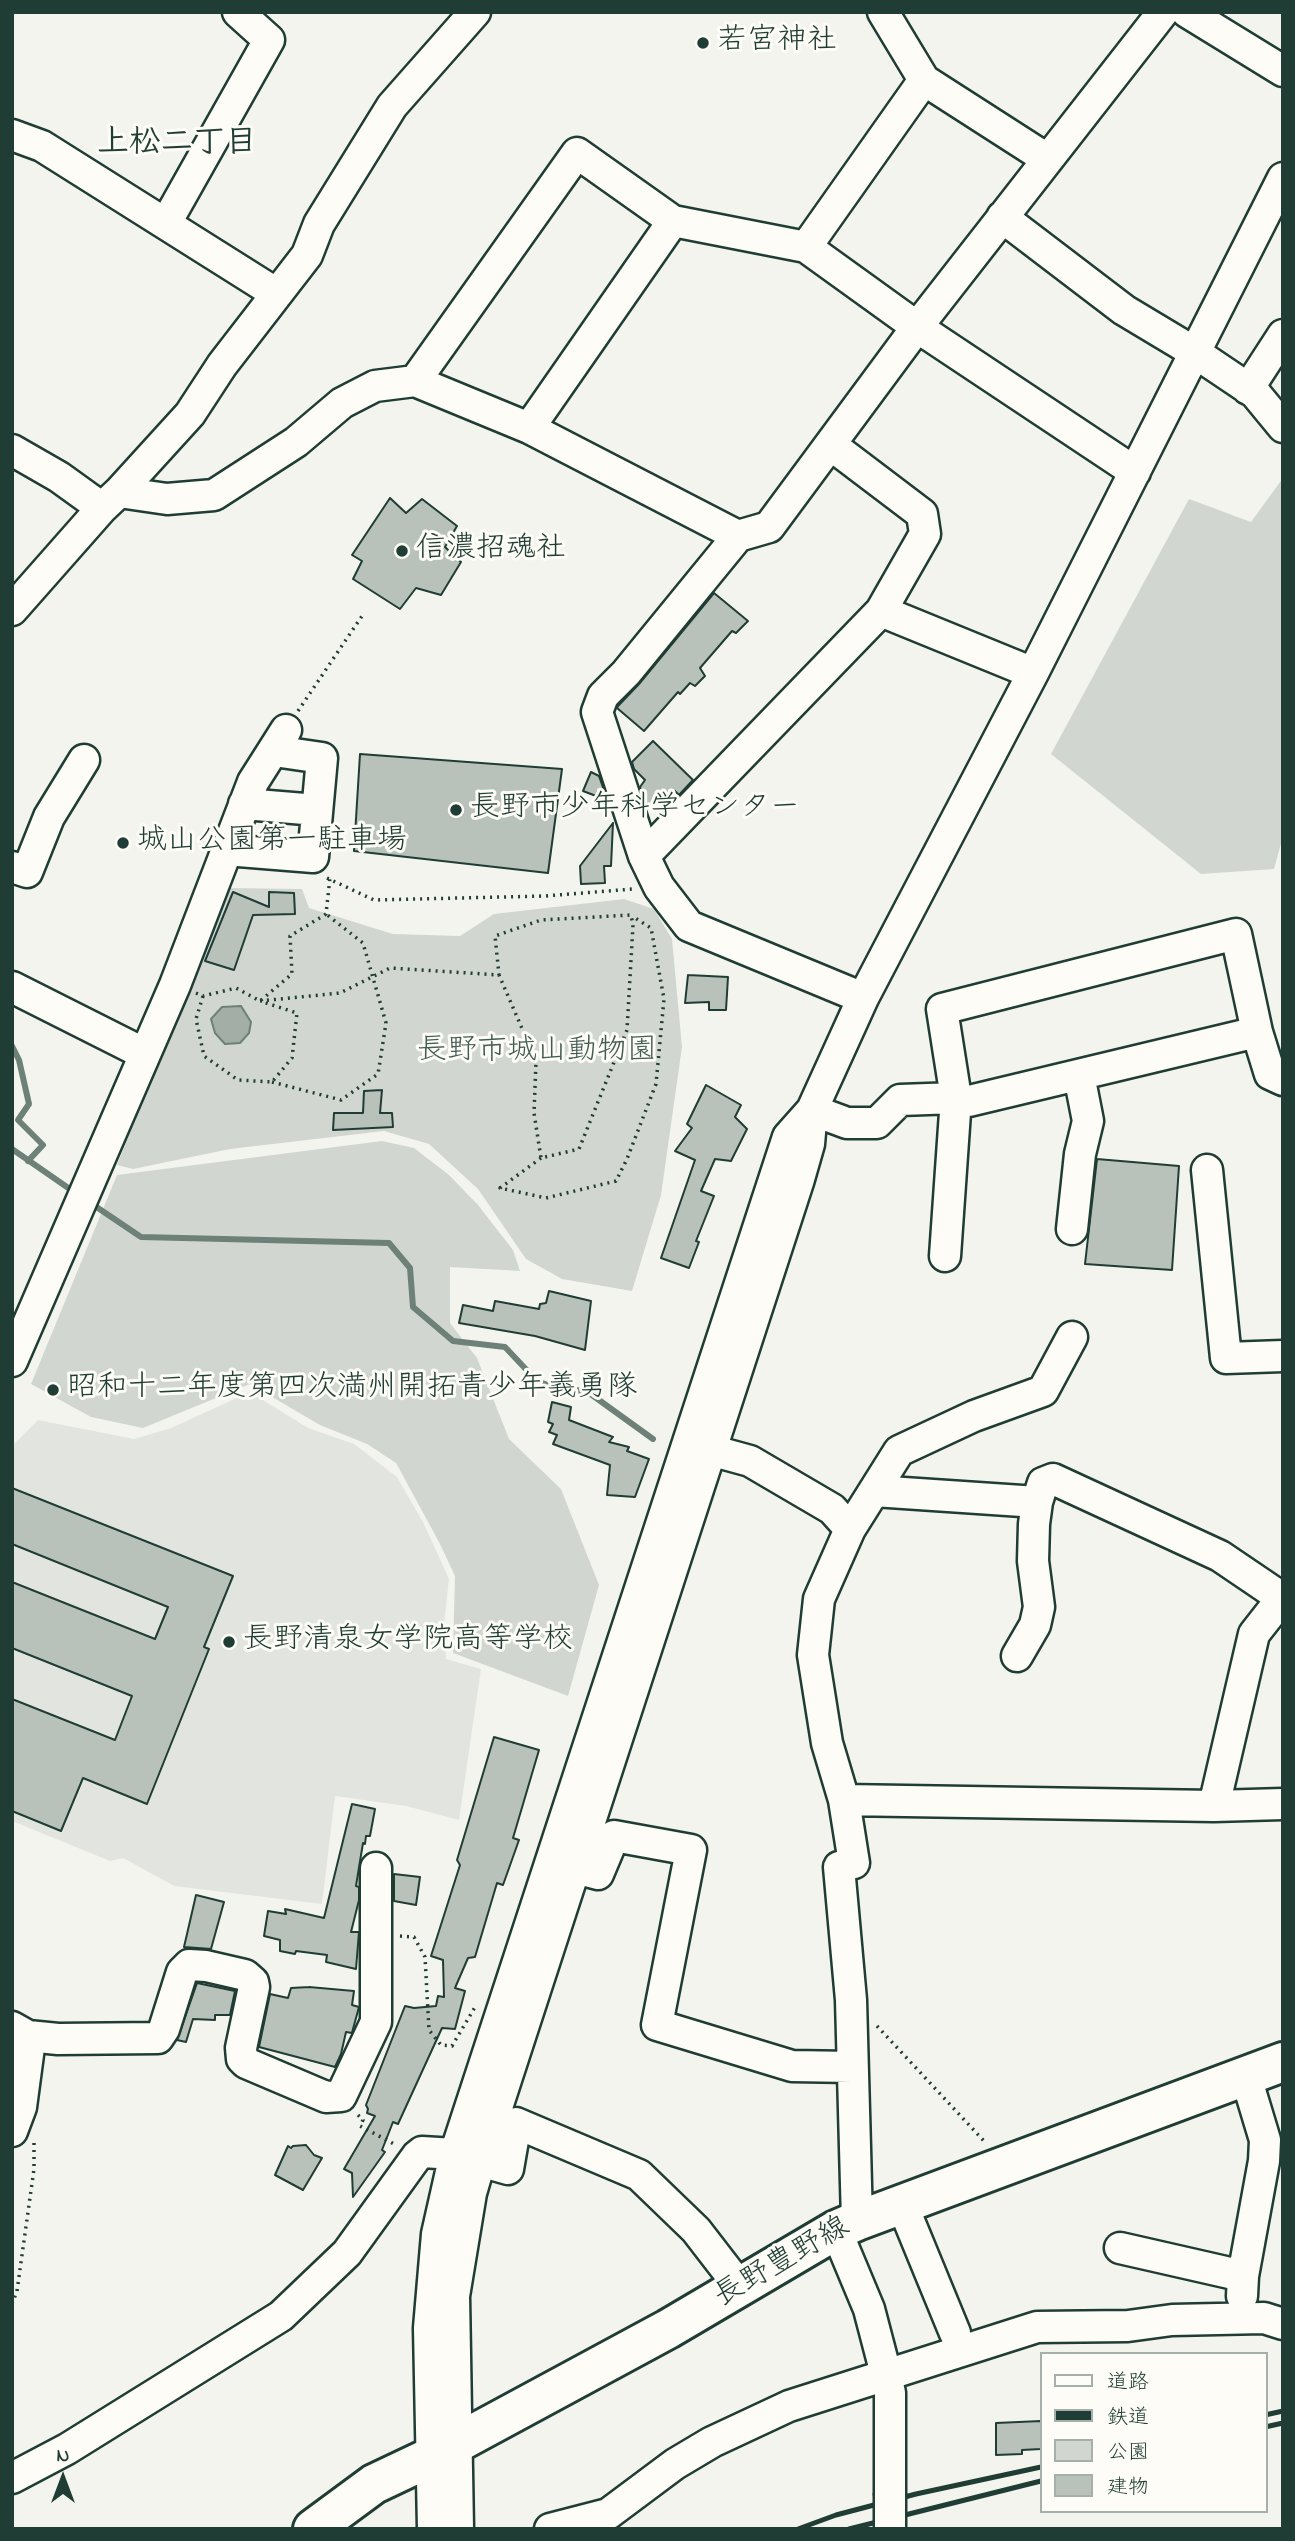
<!DOCTYPE html>
<meta charset="utf-8">
<style>
body{margin:0}
#map{position:relative;width:1295px;height:2541px;overflow:hidden;background:#f4f4ef;font-family:"Indie Flower","Klee One",sans-serif}
canvas{display:block}
.frame{position:absolute;inset:0;border:14px solid #1f3d34;pointer-events:none}
.legend{position:absolute;left:1040px;top:2352px;width:228px;height:161px;box-sizing:border-box;background:#fdfcf7;border:2px solid #a4b0a9;margin:0;padding:9px 12px;list-style:none;font-size:21px;color:#1f3d34}
.legend li{display:flex;align-items:center;gap:14px;height:35px}
.legend b{width:35px;border:2px solid #a4b0a9}
.north{position:absolute;left:28px;top:2443px;width:70px;height:70px;-webkit-text-stroke:5px #fdfcf7;paint-order:stroke;rotate:0deg;font-size:19px;font-weight:700;line-height:28px;text-align:center;color:#1f3d34}
.north::after{content:'';display:block;margin:auto;width:24px;height:32px;background:#1f3d34;clip-path:polygon(50% 0,100% 100%,50% 72%,0 100%)}
</style>
<div id="map">
<canvas width="1295" height="2541"></canvas>
<div class="frame"></div>
<ul class="legend">
<li><b style="height:9px;background:#fdfcf7"></b>道路</li>
<li><b style="height:9px;background:#1f3d34"></b>鉄道</li>
<li><b style="height:19px;background:#d1d6d1"></b>公園</li>
<li><b style="height:19px;background:#b9c1bb"></b>建物</li>
</ul>
<div class="north">N</div>
</div>
<script>
const c = document.querySelector('canvas').getContext('2d');
c.lineJoin = 'round';
function fill(path, color) { c.fillStyle = color; c.fill(path, 'evenodd'); }
const shape = rows => new Path2D(rows.map(r => 'M' + r).join(''));
function trace(path, color, width, dash) { c.strokeStyle = color; c.lineWidth = width; c.lineCap = dash ? 'butt' : 'round'; c.setLineDash(dash || []); c.stroke(path); }
function drawText(font, color, halo, rows, align = 'center') {
  c.font = font + ' "Indie Flower","Klee One",sans-serif'; c.lineWidth = 6; c.setLineDash([]); c.textBaseline = 'middle'; c.strokeStyle = halo; c.fillStyle = color; for (const [text, x, y, turn = 0] of rows) {
    c.save(); c.translate(x, y); c.rotate((+turn || 0) * Math.PI / 180); c.textAlign = isNaN(turn) ? turn : align; if (halo) c.strokeText(text, 0, 0); c.fillText(text, 0, 0); c.restore();
  }
}
fill(shape([
 [250,1392,308,1428,354,1444,397,1477,424,1524,449,1579,444,1624,446,1659,481,1669,459,1820,406,1806,335,1796,322,1904,174,1886,123,1858,110,1861,12,1821,12,1449,15,1443,38,1420,134,1439,171,1428]
]), '#e2e5df');
fill(shape([
 [1283,478,1283,836,1274,869,1201,874,1051,754,1189,499,1251,522],
 [227,888,302,889,309,908,393,934,460,936,494,914,624,899,654,909,672,939,682,1047,661,1195,632,1291,562,1279,526,1259,478,1189,429,1144,384,1131,230,1149,133,1169,117,1165],
 [382,1141,414,1148,449,1175,478,1205,513,1250,520,1271,450,1267,450,1323,477,1358,509,1439,561,1489,599,1585,568,1696,453,1653,455,1576,439,1542,396,1463,367,1444,320,1425,250,1384,143,1428,91,1417,31,1384,117,1175]
]), '#d1d6d1');
const water = shape([
 [241,1006,251,1022,249,1033,240,1043,225,1044,215,1033,211,1019,222,1007,241,1006]
]);
fill(water, '#a3aea7');
trace(water, '#6e8179', 2);
trace(shape([
 [12,1046,19,1060,29,1104,18,1120,43,1145,28,1161],
 [12,1149,77,1194],
 [89,1202,141,1237,389,1243,410,1268,413,1307,453,1341,505,1347,537,1381,553,1387,583,1391,592,1395,653,1439]
]), '#6e8179', 6);
const building = shape([
 [390,498,406,513,422,499,457,526,445,547,461,562,441,595,416,588,400,609,353,579,362,561,352,555,390,498],
 [714,593,748,621,736,633,732,631,700,668,705,676,695,686,690,683,680,694,678,692,644,731,617,708,618,706,639,684,714,593],
 [653,741,693,780,679,795,675,791,657,812,644,801,640,787,645,780,634,769,632,762,653,741],
 [360,754,562,769,548,873,354,851,360,754],
 [591,772,599,776,605,793,604,799,583,791,591,772],
 [613,823,611,866,604,866,605,883,581,884,580,866,613,823],
 [233,892,269,907,269,892,294,893,295,914,253,915,234,970,205,961,233,892],
 [688,975,728,977,726,1010,709,1010,709,1002,685,1003,688,975],
 [706,1085,741,1105,735,1117,747,1129,731,1161,715,1159,701,1191,714,1196,696,1241,699,1242,689,1268,661,1258,695,1160,675,1151,692,1128,687,1124,706,1085],
 [382,1090,380,1113,392,1113,393,1127,333,1130,334,1113,363,1113,364,1091,382,1090],
 [1097,1159,1179,1166,1172,1270,1085,1264,1097,1159],
 [549,1291,591,1301,585,1350,535,1336,459,1323,463,1305,493,1311,495,1301,539,1309,540,1304,546,1303,549,1291],
 [552,1402,571,1407,569,1420,613,1437,609,1442,629,1447,627,1451,649,1459,635,1497,607,1495,610,1465,553,1444,557,1435,549,1432,553,1424,548,1422,552,1402],
 [12,1488,233,1576,204,1647,209,1649,147,1804,83,1778,61,1831,12,1811,12,1699,115,1740,132,1696,12,1648,12,1582,155,1639,168,1607,12,1544,12,1488],
 [494,1737,539,1750,513,1838,519,1840,503,1885,497,1883,475,1957,468,1958,455,1988,465,1991,455,2029,442,2028,398,2124,393,2122,382,2150,385,2152,353,2197,352,2173,344,2169,375,2116,367,2113,368,2109,366,2105,405,2006,414,2008,436,2006,438,1996,444,1997,443,1960,431,1956,460,1865,457,1860,494,1737],
 [352,1804,375,1809,370,1836,366,1836,365,1844,363,1843,356,1886,359,1887,359,1900,351,1932,359,1932,356,1969,326,1962,327,1955,296,1951,295,1954,280,1951,280,1940,264,1936,268,1911,286,1914,285,1909,324,1918,352,1804],
 [394,1874,420,1877,416,1905,394,1901,394,1874],
 [196,1895,224,1902,211,1949,184,1947,196,1895],
 [197,1983,235,1991,230,2015,215,2015,215,2020,193,2019,186,2042,177,2040,197,1983],
 [309,1987,354,1991,352,2005,359,2007,353,2029,352,2033,346,2032,341,2054,335,2067,259,2047,270,1994,288,1998,291,1988,309,1987],
 [306,2145,314,2155,322,2158,303,2190,275,2175,288,2146,291,2148,293,2146,306,2145],
 [1041,2421,1041,2449,1022,2450,1022,2454,996,2455,996,2423,1041,2421]
]);
fill(building, '#b9c1bb');
trace(building, '#1f3d34', 2);
const minor = shape([
 [883,12,924,80,1047,159],
 [1187,12,1283,71],
 [12,135,42,146,277,294],
 [1002,217,1124,310,1194,352,1255,393,1283,427],
 [673,221,806,247,917,327,1135,472],
 [166,223,269,40,238,12],
 [806,247,924,80],
 [415,381,577,153,673,221,529,428],
 [1248,389,1283,335],
 [831,445,922,514,925,534,881,611,1033,673],
 [12,450,59,477,102,508],
 [119,492,167,499,214,495,296,442,342,403,375,386,415,381,529,428,738,536,769,527,917,327,1163,12],
 [738,536,626,673,603,696,597,712,644,856,659,887,689,926,863,998],
 [12,610,102,508,119,492,190,414,222,365,307,255,319,224,392,106,475,12],
 [244,804,317,810],
 [226,850,313,857,322,758,274,751],
 [644,856,881,611],
 [12,867,27,872,49,817,84,760],
 [12,987,145,1054],
 [812,1110,847,1123,877,1123,900,1100,956,1098,969,1101,1257,1032],
 [1207,1170,1226,1358,1283,1356],
 [1072,1229,1080,1154,1088,1121,1079,1075],
 [945,1256,956,1098,942,1009,1236,934,1257,1032,1270,1074,1283,1080],
 [12,1361,175,985,253,782,286,730],
 [710,1450,750,1461,832,1509,850,1529],
 [874,1491,1037,1502],
 [1017,1656,1035,1625,1039,1607,1033,1561,1034,1524,1037,1502,1043,1483,1053,1479,1220,1556,1282,1598],
 [844,1800,1214,1806,1283,1804],
 [1214,1806,1254,1634,1283,1597],
 [575,1868,598,1874,614,1836,691,1850,657,2025,792,2066,852,2067],
 [12,2027,28,2036,29,2047,21,2107,12,2131],
 [28,2036,58,2039,158,2038,164,2029,182,1972,189,1965,206,1966,245,1975,253,1982,254,1987,241,2048,242,2059,246,2063,326,2097,341,2096,376,2022,376,1868],
 [902,2204,955,2333],
 [857,2221,851,2000,839,1867,854,1863,844,1800,827,1743,813,1655,819,1599,850,1529,899,1451,974,1416,1043,1391,1072,1337],
 [836,2230,869,2309,886,2374,890,2393,890,2493],
 [1120,2248,1243,2276,1242,2296],
 [1243,2276,1264,2161,1265,2140,1246,2077],
 [12,2478,67,2449,281,2316,347,2253,417,2156,422,2152,455,2154,508,2169,516,2123,639,2175,696,2230,740,2287],
 [433,2529,429,2328,437,2234,455,2154,788,1137,812,1110,863,998,1033,673,1283,178],
 [458,2529,454,2296,471,2193,487,2138,799,1179,809,1144,812,1110],
 [550,2529,608,2514,675,2464,712,2442,789,2406,1037,2327,1128,2326,1172,2320,1264,2318,1283,2324]
]);
const major = shape([
 [313,2529,374,2484,431,2457,668,2329,836,2230,857,2221,1283,2062]
]);
trace(minor, '#1f3d34', 35);
trace(major, '#1f3d34', 44);
trace(shape([
 [298,711,362,616],
 [327,878,374,900,545,896,633,889],
 [196,993,203,996,236,988,260,1001,292,974,290,936,326,914,330,878],
 [203,996,196,1019,204,1056,238,1080,272,1082,292,1058,297,1013,263,1002],
 [260,1001,340,993,390,968,499,975,536,1061,534,1113,541,1158,579,1149,627,1030,633,925,631,915,541,920,495,936,499,975],
 [272,1082,341,1100,378,1074,386,1023,363,943,326,914],
 [541,1158,500,1188,546,1198,616,1181,627,1159,656,1084,664,999,651,928,632,916],
 [400,1936,414,1937,425,1957,429,2030,441,2045,452,2046,475,2007],
 [877,2026,984,2141],
 [358,2115,363,2120,360,2126,396,2145],
 [12,2304,17,2291,34,2169,34,2143]
]), '#1f3d34', 3.5, [2, 5]);
trace(minor, '#fdfcf7', 30);
trace(major, '#fdfcf7', 38);
trace(shape([
 [1265,2415,1283,2411],
 [1265,2427,1283,2423],
 [798,2529,836,2515,916,2494,1041,2467],
 [849,2529,1041,2481]
]), '#1f3d34', 5);
const minorBridge = shape([
 [890,2493,890,2529]
]);
trace(minorBridge, '#1f3d34', 35, []);
trace(minorBridge, '#fdfcf7', 30);
for (const [x, y, r, color] of [
 [703,43,7,"#1f3d34"],
 [402,551,7,"#1f3d34"],
 [456,810,7,"#1f3d34"],
 [123,843,7,"#1f3d34"],
 [53,1390,7,"#1f3d34"],
 [229,1642,7,"#1f3d34"]
]) { const dot = new Path2D(); dot.arc(x, y, r, 0, 2 * Math.PI); c.fillStyle = color; c.fill(dot); trace(dot, '#fdfcf7', 2.5); }
drawText('30px', '#1f3d34', '#fdfcf7', [
 ["若宮神社",717,43],
 ["信濃招魂社",416,551],
 ["長野市少年科学センター",470,810],
 ["城山公園第一駐車場",137,843],
 ["昭和十二年度第四次満州開拓青少年義勇隊",67,1390],
 ["長野清泉女学院高等学校",243,1642]
], 'left');
drawText('30px', '#435c53', '#fdfcf7', [
 ["長野市城山動物園",537,1053]
]);
drawText('30px', '#1f3d34', '#fdfcf7', [
 ["長野豊野線",783,2264,-30]
]);
drawText('bold 32px', '#1f3d34', '#fdfcf7', [
 ["上松二丁目",177,146]
]);
</script>
